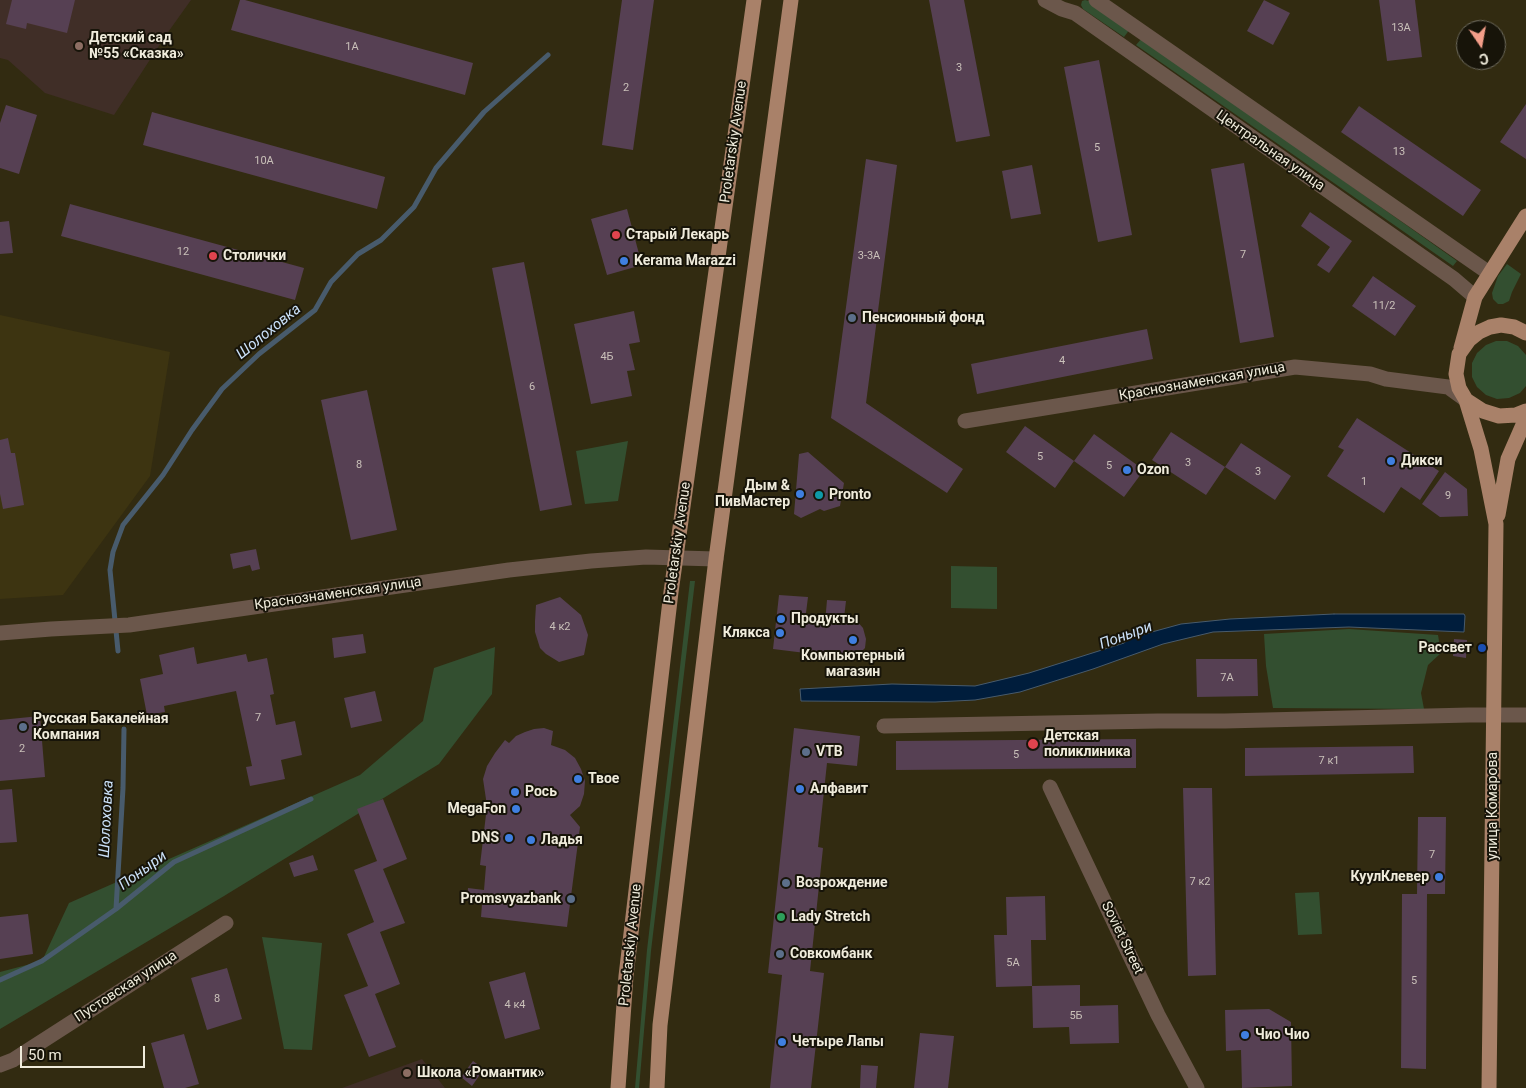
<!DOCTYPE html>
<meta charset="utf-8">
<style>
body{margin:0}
#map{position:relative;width:1526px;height:1088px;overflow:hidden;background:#322b11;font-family:Roboto,sans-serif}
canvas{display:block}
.north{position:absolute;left:1456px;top:20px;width:50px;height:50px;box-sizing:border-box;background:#171409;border:1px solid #6d6a5d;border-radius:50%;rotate:168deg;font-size:14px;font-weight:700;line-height:20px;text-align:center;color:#efebdb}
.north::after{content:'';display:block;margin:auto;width:18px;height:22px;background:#f49e89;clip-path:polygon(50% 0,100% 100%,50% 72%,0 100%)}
.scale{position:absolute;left:20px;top:1046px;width:125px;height:22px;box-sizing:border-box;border:2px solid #efebdb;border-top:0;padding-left:6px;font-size:15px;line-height:18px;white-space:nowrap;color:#efebdb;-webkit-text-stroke:4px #171409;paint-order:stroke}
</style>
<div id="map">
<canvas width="1526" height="1088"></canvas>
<div class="north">С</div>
<div class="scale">50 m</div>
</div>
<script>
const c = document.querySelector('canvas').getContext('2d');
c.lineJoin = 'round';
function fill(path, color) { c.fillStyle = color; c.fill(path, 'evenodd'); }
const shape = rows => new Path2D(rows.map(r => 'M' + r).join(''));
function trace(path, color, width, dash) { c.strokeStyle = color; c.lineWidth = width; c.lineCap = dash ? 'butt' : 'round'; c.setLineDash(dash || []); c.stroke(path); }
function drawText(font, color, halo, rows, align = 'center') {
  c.font = font + ' Roboto,sans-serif'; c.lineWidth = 4; c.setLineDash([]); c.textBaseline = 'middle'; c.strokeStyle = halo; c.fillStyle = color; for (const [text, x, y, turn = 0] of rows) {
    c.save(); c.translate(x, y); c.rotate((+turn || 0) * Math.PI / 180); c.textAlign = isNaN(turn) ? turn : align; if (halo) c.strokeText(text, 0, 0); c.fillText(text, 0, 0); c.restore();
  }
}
fill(shape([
 [0,315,170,352,150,476,63,595,0,599]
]), '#3d3411');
fill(shape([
 [0,0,191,0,166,35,114,115,45,93,8,60,0,58],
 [422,1059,445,1088,342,1088]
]), '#402e27');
fill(shape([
 [1085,0,1089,1,1130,29,1124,37,1083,9,1081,5,1082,1],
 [1142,38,1457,261,1453,266,1136,45],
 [1507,264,1521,274,1512,292,1509,301,1503,304,1498,304,1493,299,1492,293,1498,276],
 [1496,341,1507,341,1518,346,1526,355,1526,386,1520,393,1509,398,1497,399,1486,395,1477,387,1472,377,1472,363,1477,353,1486,345],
 [628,441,618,501,585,504,576,451],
 [951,566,997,567,997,609,951,608],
 [690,581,695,581,651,951,639,1088,635,1088,647,950],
 [1349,629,1438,635,1441,653,1428,665,1421,693,1424,709,1273,708,1266,666,1264,634],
 [495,647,492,694,439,764,224,896,0,1029,0,972,42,961,69,903,360,775,423,721,434,668],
 [1319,892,1322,934,1298,935,1295,893],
 [262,937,322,943,312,1050,284,1049]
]), '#334f30');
const water = shape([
 [1334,614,1464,614,1465,616,1464,632,1349,627,1213,632,1163,644,1093,669,1020,692,975,700,935,702,801,701,800,689,892,684,975,686,1029,673,1124,643,1130,638,1181,624,1230,619,1334,614]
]);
fill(water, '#001d3c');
trace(water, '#485b6c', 1);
trace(shape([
 [118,651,110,570,113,552,123,525,163,475,192,430,222,389,259,354,315,310,331,282,358,254,381,240,414,207,436,168,484,112,548,55],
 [116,909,123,788,124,729],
 [0,980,42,961,116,909,174,862,311,799]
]), '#485b6c', 5);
fill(shape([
 [12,0,75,0,67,33,27,23,26,29,6,24],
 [240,0,245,0,473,63,465,95,231,30],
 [622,0,654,0,633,150,602,145],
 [929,0,964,0,990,136,956,142],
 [1264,0,1290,13,1273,45,1247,31],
 [1379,0,1415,0,1422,57,1387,61],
 [1099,60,1132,235,1098,242,1064,67],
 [1526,104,1526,159,1500,142],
 [6,105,37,115,19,174,0,168,0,123],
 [1359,106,1481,190,1463,216,1341,132],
 [152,112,385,177,377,209,143,145],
 [866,159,897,165,866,403,963,469,947,493,831,418],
 [1244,163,1274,337,1240,343,1211,169],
 [1032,165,1041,214,1011,219,1002,171],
 [70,204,304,268,295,300,61,236],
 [627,209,642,265,607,275,591,219],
 [1310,212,1352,241,1329,273,1317,265,1330,247,1301,226],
 [9,221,13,253,0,254,0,222],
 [524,262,572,505,540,511,492,268],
 [1373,276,1416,306,1395,336,1352,306],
 [634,311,640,342,629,344,635,370,627,371,632,396,591,404,574,324],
 [1147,329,1153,359,977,394,971,364],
 [367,390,397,530,351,540,321,400],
 [1357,418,1439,471,1420,500,1401,487,1384,513,1327,476,1344,450,1338,447],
 [1025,426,1074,461,1055,488,1006,452],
 [1171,432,1225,467,1206,495,1152,460],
 [1094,434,1144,470,1124,497,1074,461],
 [8,438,11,453,15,453,24,505,3,509,0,494,0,440],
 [1241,443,1291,476,1275,500,1225,467],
 [808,452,844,483,840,506,824,511,820,509,801,518,794,514,799,454],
 [1445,472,1467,489,1468,516,1440,517,1422,504],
 [256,549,260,569,252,571,250,565,233,569,230,554],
 [779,595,808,597,805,621,825,623,827,600,846,601,844,618,856,620,863,628,866,639,865,648,857,656,846,658,773,649],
 [560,597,581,615,588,635,584,655,559,662,546,654,540,648,535,632,535,621,536,605],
 [363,634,366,653,334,658,332,638],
 [1454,639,1467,640,1466,658,1453,656],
 [194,647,197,664,246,654,248,662,267,658,274,694,270,695,276,725,295,721,302,755,281,760,285,779,250,786,246,767,252,766,236,691,164,706,165,712,147,715,140,679,163,674,159,655],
 [1196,659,1257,659,1258,696,1197,697],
 [375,691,382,721,351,728,344,698],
 [40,716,45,777,0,781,0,720],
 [544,728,553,731,551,745,565,750,575,758,581,769,585,781,584,794,580,806,570,815,580,827,567,927,481,917,482,904,467,901,468,888,484,890,486,866,480,865,487,806,483,779,487,766,495,753,505,740,509,743,516,736,525,732,534,729],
 [794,728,860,736,857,766,827,763,818,847,823,848,810,971,824,973,811,1088,770,1088,782,975,768,973],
 [1136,739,1136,768,896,770,896,741],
 [1413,746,1414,773,1245,776,1245,748],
 [1183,788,1212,788,1216,975,1188,976],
 [12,789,17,842,0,843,0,790],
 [383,799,407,859,383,869,405,923,380,932,400,984,375,994,396,1047,369,1057,344,995,368,986,347,934,374,922,354,870,377,861,357,809],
 [1418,817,1446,817,1445,894,1427,894,1426,1069,1401,1068,1402,894,1417,894],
 [313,855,318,870,294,877,289,863],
 [1045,896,1046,940,1031,940,1032,986,1080,985,1080,1006,1118,1005,1119,1043,1070,1044,1069,1027,1033,1028,1032,986,996,987,994,935,1007,935,1006,897],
 [28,914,33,954,0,959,0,917],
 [227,968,242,1019,207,1030,191,978],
 [525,972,540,1029,505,1039,489,982],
 [1269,1009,1291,1022,1292,1086,1242,1088,1241,1050,1226,1051,1225,1010],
 [920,1033,954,1036,948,1088,914,1088],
 [184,1034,199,1084,185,1088,164,1088,151,1043],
 [473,1061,484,1069,472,1086,461,1077],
 [861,1065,878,1066,876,1088,860,1088]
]), '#564053');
trace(shape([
 [1045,0,1062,9,1075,13,1454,279,1475,297],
 [1096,0,1489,273],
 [965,421,1295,367,1370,374,1386,379,1448,387,1466,400],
 [0,633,51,629,129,625,509,570,591,561,646,557,716,559],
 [884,726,1158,721,1225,721,1469,715,1526,715],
 [1050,787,1158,1015,1197,1088],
 [0,1065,13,1060,226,923]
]), '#6b574b', 15);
trace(shape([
 [1461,348,1475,297,1526,216],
 [1466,400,1483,411,1499,416,1516,415,1526,411],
 [1498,515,1508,459,1526,418],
 [618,1088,626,976,671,592,754,0],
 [657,1088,660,1025,716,559,791,0],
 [1489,1088,1496,524,1481,449,1466,400,1459,388,1456,374,1459,354,1469,340,1479,332,1490,327,1501,325,1514,327,1526,333]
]), '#a98169', 15);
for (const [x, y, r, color] of [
 [79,46,5,"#8d6e63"],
 [616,235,5,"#e0444e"],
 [213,256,5,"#e0444e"],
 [624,261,5,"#3f7fe0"],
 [852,318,5,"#5c6f8a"],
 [1391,461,5,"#3f7fe0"],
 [1127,470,5,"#3f7fe0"],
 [800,494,5,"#3f7fe0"],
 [819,495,5,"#0f9aa8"],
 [781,619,5,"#3f7fe0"],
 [780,633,5,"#3f7fe0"],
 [853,640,5,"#3f7fe0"],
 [1482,648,5,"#1a4fb4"],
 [23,727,5,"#5c6f8a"],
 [1033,744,6,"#e0444e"],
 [806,752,5,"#5c6f8a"],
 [578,779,5,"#3f7fe0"],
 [800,789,5,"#3f7fe0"],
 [515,792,5,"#3f7fe0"],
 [516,809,5,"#3f7fe0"],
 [509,838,5,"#3f7fe0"],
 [531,840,5,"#3f7fe0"],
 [1439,877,5,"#3f7fe0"],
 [786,883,5,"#5c6f8a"],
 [571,899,5,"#5c6f8a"],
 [781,917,5,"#2e9e5b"],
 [780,954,5,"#5c6f8a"],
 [1245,1035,5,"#3f7fe0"],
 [782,1042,5,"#3f7fe0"],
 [407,1073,5,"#8d6e63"]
]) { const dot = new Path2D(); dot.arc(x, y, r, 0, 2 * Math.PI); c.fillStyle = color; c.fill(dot); trace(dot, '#171409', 2); }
drawText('11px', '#c9c0b9', null, [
 ["13А",1401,28],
 ["1А",352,47],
 ["3",959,68],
 ["2",626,88],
 ["5",1097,148],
 ["13",1399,152],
 ["10А",264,161],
 ["12",183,252],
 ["7",1243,255],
 ["3-3А",869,256],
 ["11/2",1384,306],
 ["4Б",607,357],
 ["4",1062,361],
 ["6",532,387],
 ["5",1040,457],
 ["3",1188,463],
 ["8",359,465],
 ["5",1109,466],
 ["3",1258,472],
 ["1",1364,482],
 ["9",1448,496],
 ["4 к2",560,627],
 ["7А",1227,678],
 ["7",258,718],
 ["2",22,749],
 ["5",1016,755],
 ["7 к1",1329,761],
 ["7",1432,855],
 ["7 к2",1200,882],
 ["5А",1013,963],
 ["5",1414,981],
 ["8",217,999],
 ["4 к4",515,1005],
 ["5Б",1076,1016]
]);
drawText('bold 14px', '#efebdb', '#171409', [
 ["Детский сад",89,38],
 ["№55 «Сказка»",89,54],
 ["Старый Лекарь",626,235],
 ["Столички",223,256],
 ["Kerama Marazzi",634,261],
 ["Пенсионный фонд",862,318],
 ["Дикси",1401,461],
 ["Ozon",1137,470],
 ["Дым &",790,486,"right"],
 ["ПивМастер",790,502,"right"],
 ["Pronto",829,495],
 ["Продукты",791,619],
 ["Клякса",770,633,"right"],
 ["Рассвет",1472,648,"right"],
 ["Компьютерный",853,656,"center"],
 ["магазин",853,672,"center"],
 ["Русская Бакалейная",33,719],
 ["Компания",33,735],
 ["Детская",1044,736],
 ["поликлиника",1044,752],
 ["VTB",816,752],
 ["Твое",588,779],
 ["Алфавит",810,789],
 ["Рось",525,792],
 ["MegaFon",506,809,"right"],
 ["DNS",499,838,"right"],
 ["Ладья",541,840],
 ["КуулКлевер",1429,877,"right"],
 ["Возрождение",796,883],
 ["Promsvyazbank",561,899,"right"],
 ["Lady Stretch",791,917],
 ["Совкомбанк",790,954],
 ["Чио Чио",1255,1035],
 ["Четыре Лапы",792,1042],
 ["Школа «Романтик»",417,1073]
], 'left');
drawText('14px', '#efebdb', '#171409', [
 ["Proletarskiy Avenue",734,142,-82],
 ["Центральная улица",1270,151,35],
 ["Краснознаменская улица",1202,382,-10],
 ["Proletarskiy Avenue",678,543,-82],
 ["Краснознаменская улица",338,594,-8],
 ["улица Комарова",1493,806,-90],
 ["Soviet Street",1122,938,64],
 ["Proletarskiy Avenue",631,945,-84],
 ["Пустовская улица",126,987,-33]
]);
drawText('italic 15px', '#cbe1f9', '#171409', [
 ["Шолоховка",269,332,-39],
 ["Поныри",1126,636,-20],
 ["Шолоховка",107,819,-87],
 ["Поныри",143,871,-36]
]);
</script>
